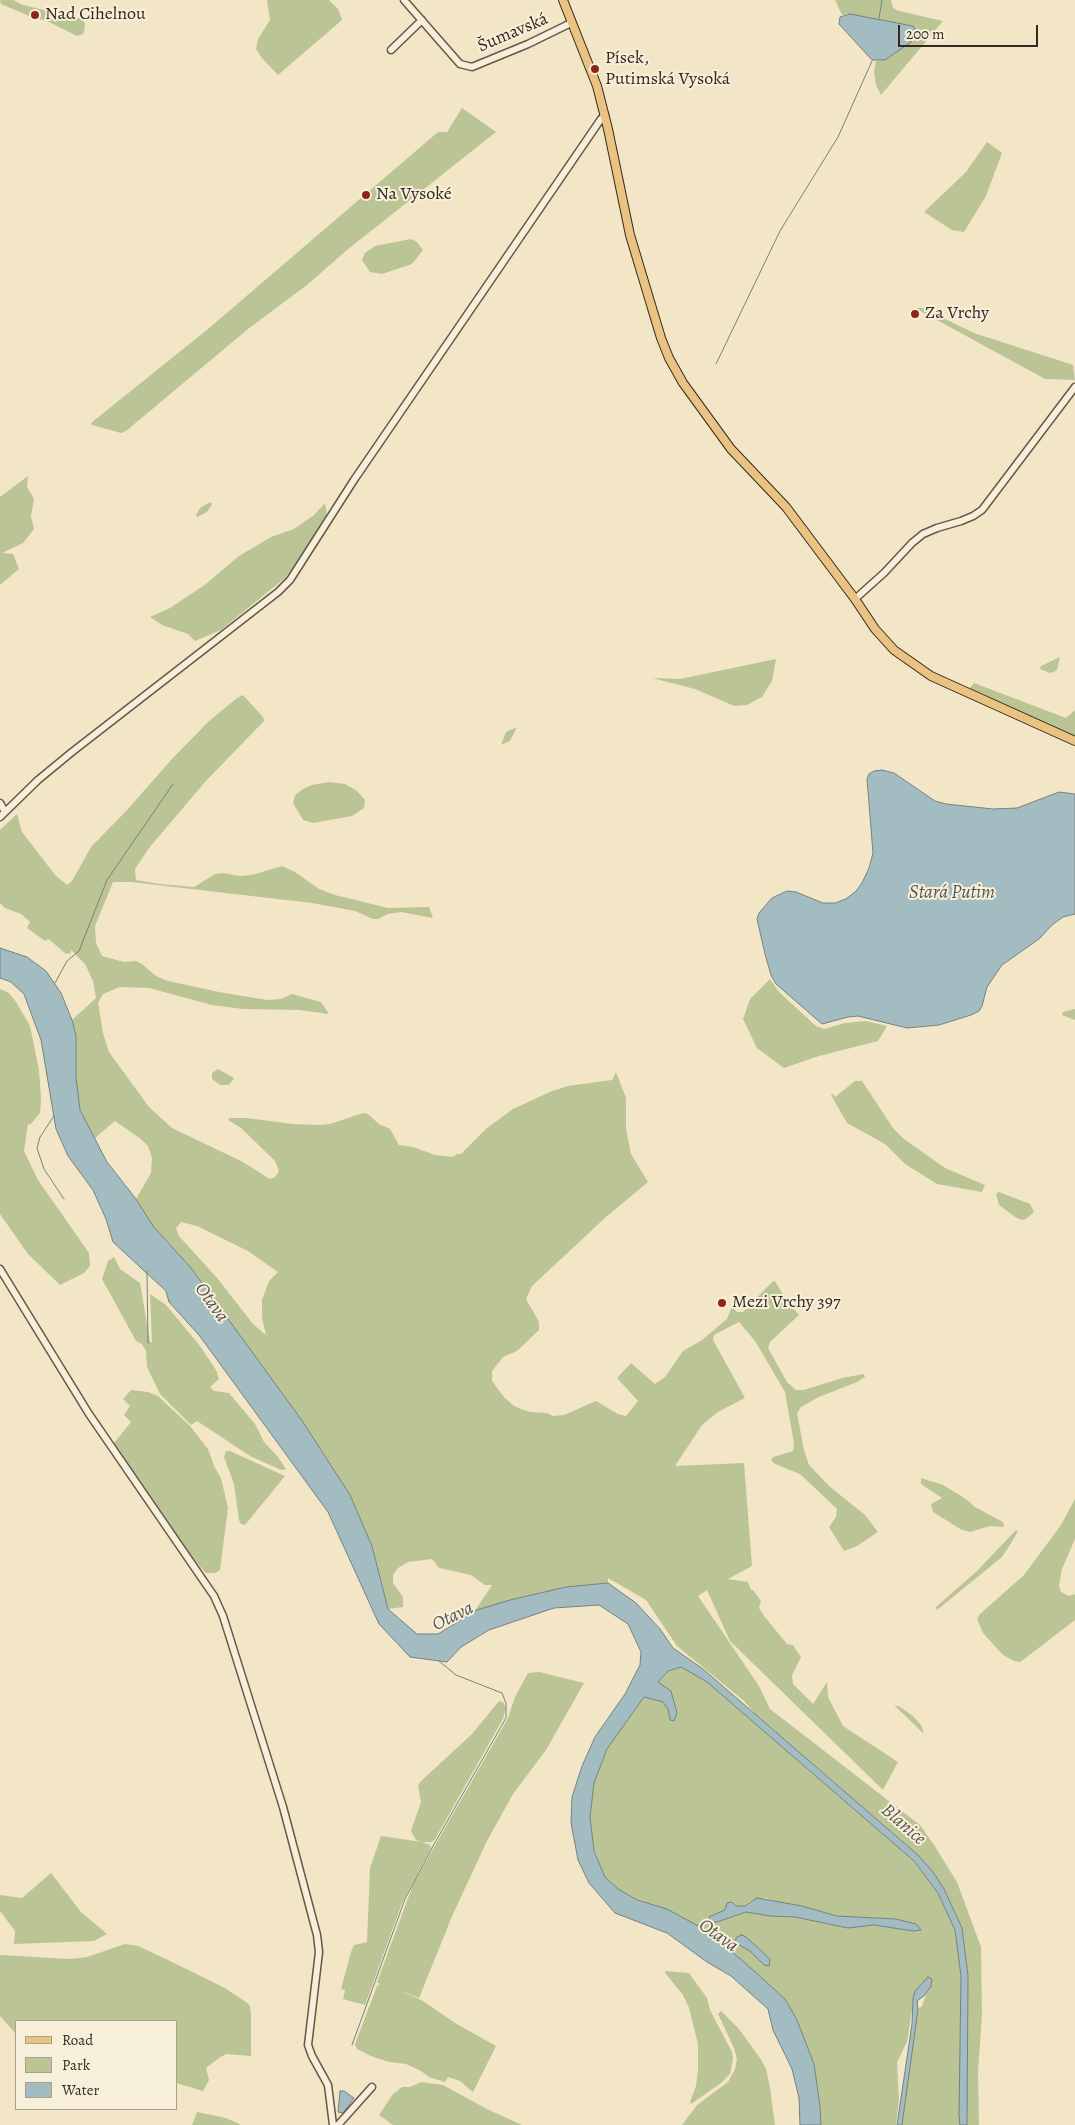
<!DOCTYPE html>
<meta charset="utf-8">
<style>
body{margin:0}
#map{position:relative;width:1075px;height:2125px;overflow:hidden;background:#f3e6c6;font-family:Alegreya,serif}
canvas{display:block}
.legend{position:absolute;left:15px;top:2020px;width:162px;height:90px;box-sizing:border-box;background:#f7efda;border:1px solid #a9a090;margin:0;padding:6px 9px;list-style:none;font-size:15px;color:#342920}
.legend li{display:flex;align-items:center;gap:10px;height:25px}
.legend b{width:25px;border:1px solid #a9a090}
.scale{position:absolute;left:898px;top:25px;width:140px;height:22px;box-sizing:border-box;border:2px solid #342920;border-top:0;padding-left:6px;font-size:15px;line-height:18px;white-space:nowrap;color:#342920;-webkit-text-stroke:4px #f7efda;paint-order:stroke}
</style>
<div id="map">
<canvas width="1075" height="2125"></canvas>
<ul class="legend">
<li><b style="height:6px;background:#eac383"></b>Road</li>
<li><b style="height:14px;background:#bbc494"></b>Park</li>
<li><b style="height:14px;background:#a2bcc1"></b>Water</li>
</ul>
<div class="scale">200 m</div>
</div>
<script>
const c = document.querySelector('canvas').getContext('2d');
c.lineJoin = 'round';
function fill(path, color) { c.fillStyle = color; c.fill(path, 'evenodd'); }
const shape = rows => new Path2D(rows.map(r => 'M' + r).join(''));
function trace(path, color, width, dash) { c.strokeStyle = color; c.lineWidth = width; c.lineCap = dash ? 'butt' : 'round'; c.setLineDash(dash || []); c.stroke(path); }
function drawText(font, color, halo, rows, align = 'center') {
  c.font = font + ' Alegreya,serif'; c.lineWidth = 4; c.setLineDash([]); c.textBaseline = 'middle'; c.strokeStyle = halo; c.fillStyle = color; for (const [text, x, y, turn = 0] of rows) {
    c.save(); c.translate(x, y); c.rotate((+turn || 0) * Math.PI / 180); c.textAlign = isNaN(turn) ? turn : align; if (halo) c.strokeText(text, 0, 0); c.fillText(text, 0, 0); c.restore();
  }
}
fill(shape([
 [0,0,13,0,23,5,82,19,85,24,84,31,83,34,77,36,47,21,29,16,1,4],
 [267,0,329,0,338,9,342,20,278,75,261,57,256,49,258,39,270,20],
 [835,0,891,0,893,8,899,11,943,21,881,95,876,85,874,70,876,61,885,60,850,14,842,15],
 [462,108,496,132,347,250,307,285,248,329,126,431,121,433,92,425,91,423,208,329,438,132,447,132],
 [987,142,1002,153,986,196,964,232,952,230,924,212,966,172],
 [411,239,417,242,423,250,412,264,382,274,370,272,362,260,365,253,375,246],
 [915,308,922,308,974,333,1073,365,1075,380,1045,379],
 [28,476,27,487,34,499,31,516,34,529,23,543,2,553,13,554,19,569,0,585,0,497],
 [210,502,212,504,207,512,197,517,196,515,200,508],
 [325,503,327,515,299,560,285,578,221,630,195,641,188,634,162,625,150,617,170,608,206,584,239,556,271,537,294,529,314,515],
 [1060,657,1057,670,1054,672,1050,673,1040,669,1041,666],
 [776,659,772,681,762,697,747,705,734,706,695,689,652,678,680,679],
 [974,683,1066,718,1075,710,1075,738,970,688],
 [243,695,263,717,264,721,205,782,149,848,135,869,136,880,160,884,194,887,215,874,223,873,240,876,252,875,282,866,295,872,319,889,335,895,388,908,429,907,433,918,401,912,388,914,378,919,373,919,355,911,312,903,131,882,113,882,95,926,96,943,102,956,124,962,136,961,142,964,156,976,168,981,219,992,267,1000,281,999,292,994,321,1002,329,1014,299,1010,243,1009,212,1005,149,988,120,987,103,994,98,1003,103,1033,109,1052,149,1107,172,1128,241,1161,270,1179,275,1177,279,1171,275,1161,241,1128,228,1120,229,1118,246,1118,293,1124,318,1125,330,1124,363,1113,368,1114,379,1124,390,1129,399,1145,413,1147,435,1155,453,1157,457,1154,461,1154,487,1128,513,1109,552,1091,568,1086,612,1080,616,1072,626,1098,626,1129,631,1154,648,1182,606,1217,532,1286,526,1299,539,1322,539,1330,517,1351,503,1357,492,1371,492,1381,504,1397,514,1406,521,1409,530,1412,547,1413,553,1416,564,1415,596,1401,618,1414,626,1416,638,1401,617,1378,631,1363,655,1384,665,1377,683,1351,702,1340,727,1319,732,1306,737,1312,743,1312,772,1282,775,1281,786,1300,799,1315,770,1342,768,1348,787,1382,796,1390,804,1390,842,1378,864,1374,865,1377,857,1382,819,1397,801,1407,797,1413,804,1450,809,1465,829,1486,865,1515,878,1532,857,1546,844,1551,829,1527,836,1517,837,1509,800,1474,775,1464,771,1460,773,1457,793,1451,794,1443,785,1392,755,1341,739,1322,714,1335,713,1340,745,1398,718,1412,702,1425,675,1466,744,1463,752,1566,728,1579,748,1582,751,1590,753,1590,761,1601,759,1608,764,1616,787,1644,793,1645,801,1657,792,1675,793,1684,813,1704,827,1682,828,1697,843,1726,898,1762,883,1790,730,1641,707,1590,698,1596,759,1686,770,1709,920,1825,934,1845,957,1882,981,1947,982,2015,978,2072,979,2125,967,2125,966,2115,968,1976,962,1928,944,1889,919,1856,756,1715,744,1701,677,1646,646,1600,608,1578,608,1583,566,1587,474,1612,492,1585,485,1585,471,1575,439,1568,432,1559,408,1562,398,1568,393,1575,393,1583,403,1597,403,1607,388,1609,372,1546,350,1495,303,1422,191,1268,153,1226,136,1199,151,1173,152,1158,148,1146,141,1139,115,1121,95,1138,80,1110,76,1077,76,1036,72,1020,96,998,93,981,85,964,71,950,71,953,66,954,51,941,48,939,45,941,27,928,30,922,21,914,5,908,0,903,0,830,17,814,22,832,56,876,67,885,72,881,91,847,127,810,172,759,208,722,237,698],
 [181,1222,197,1226,248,1251,278,1272,269,1281,262,1300,262,1318,266,1335,253,1324,218,1279,179,1236,176,1228],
 [517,727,510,741,501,745,506,732],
 [329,782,345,784,357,791,365,800,364,808,352,816,313,823,303,820,293,803,295,795,303,789,312,785],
 [770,979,779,992,816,1026,824,1029,845,1023,866,1021,887,1026,878,1041,819,1056,784,1068,757,1048,743,1019,750,999],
 [0,989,9,993,16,1002,30,1026,39,1070,41,1098,40,1113,30,1125,28,1124,24,1151,38,1180,89,1253,90,1266,84,1273,60,1285,28,1254,0,1214],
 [1075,1009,1075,1020,1062,1015,1063,1012],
 [218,1069,234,1078,229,1085,220,1085,212,1079,212,1073],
 [855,1081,862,1081,893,1128,904,1139,945,1168,985,1185,982,1192,937,1184,905,1164,885,1144,847,1123,831,1095,833,1094,835,1097],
 [999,1192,1030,1204,1034,1212,1026,1219,1022,1220,1015,1217,999,1205,996,1194],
 [114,1257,120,1269,140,1283,150,1342,152,1342,150,1294,166,1305,200,1346,216,1370,219,1379,210,1387,214,1391,229,1393,255,1424,264,1442,278,1457,286,1469,281,1470,250,1456,197,1421,191,1425,160,1394,147,1367,146,1351,142,1344,136,1341,102,1279,108,1261],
 [131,1390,148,1392,158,1396,190,1426,208,1449,214,1466,221,1478,228,1508,220,1570,215,1573,206,1573,193,1559,114,1443,131,1422,124,1415,130,1406,123,1399],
 [226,1451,230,1451,285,1476,245,1525,241,1524,239,1520,234,1484,224,1457],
 [921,1478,943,1485,966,1499,975,1507,1003,1522,1004,1527,990,1526,970,1532,962,1530,933,1512,931,1504,942,1498,921,1484],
 [1075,1499,1075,1539,1062,1569,1059,1586,1061,1592,1069,1596,1075,1594,1075,1620,1023,1660,1020,1662,1014,1661,1003,1655,983,1633,977,1619,980,1614,1024,1575,1061,1525],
 [1016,1530,1018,1531,1013,1540,1002,1557,937,1610,936,1607,977,1571],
 [681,1667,707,1682,914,1861,938,1893,955,1930,961,1976,960,2125,902,2125,917,2010,922,2006,929,1986,922,1983,915,1991,907,2042,897,2062,899,2099,896,2125,821,2125,820,2106,814,2064,797,2020,785,1999,667,1909,637,1900,618,1889,605,1877,594,1850,590,1817,594,1783,607,1749,644,1697,663,1702,668,1709,670,1720,674,1721,658,1682,668,1671],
 [766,1898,774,1902,802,1906,837,1916,896,1919,916,1924,913,1931,874,1925,848,1928,795,1917,770,1916,746,1912,717,1922,709,1917,736,1906,745,1906,751,1901],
 [746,1937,762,1953,770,1959,753,1954,750,1951,737,1944],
 [539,1672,584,1683,546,1750,513,1794,487,1841,453,1914,419,1998,399,1990,423,2001,455,2023,496,2046,473,2092,460,2081,448,2077,445,2082,429,2077,421,2071,406,2064,389,2062,371,2056,357,2049,355,2044,377,1986,380,1984,377,1982,414,1882,508,1718,515,1697,528,1673],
 [499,1701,503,1702,506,1708,503,1719,435,1839,432,1842,422,1842,430,1845,431,1848,402,1903,365,2005,343,1999,345,1990,341,1989,351,1952,354,1945,367,1942,370,1868,381,1836,422,1842,416,1840,411,1831,421,1802,418,1786,420,1782,472,1734],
 [894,1705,900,1707,913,1716,921,1725,924,1734],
 [51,1873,81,1912,107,1934,94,1941,14,1944,15,1931,0,1911,0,1895,22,1898],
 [125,1944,138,1946,168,1960,225,1988,246,2002,250,2006,251,2013,251,2056,226,2054,219,2058,206,2068,209,2080,203,2091,176,2083,176,2021,16,2021,16,2034,0,2016,0,1955,70,1959,87,1957],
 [666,1971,689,1973,707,1998,710,2010,732,2052,733,2059,730,2074,721,2083,691,2104,690,2102,696,2086,698,2070,698,2044,689,2008,683,1995,665,1973],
 [721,2011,739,2029,760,2058,766,2069,770,2088,775,2125,682,2125,697,2105,728,2082,735,2069,737,2059,734,2048,718,2014],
 [421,2082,443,2085,487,2109,522,2125,393,2125,379,2115,393,2094,402,2087,410,2087],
 [197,2112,226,2118,241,2125,192,2125]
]), '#bbc494');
const water = shape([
 [850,14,913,26,915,29,915,37,911,42,885,60,872,60,839,24,840,17,850,14],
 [882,770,894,773,935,801,946,804,993,809,1017,808,1059,792,1075,794,1075,914,1063,917,1052,925,1039,939,1002,965,987,987,982,1006,979,1011,971,1015,939,1025,918,1027,907,1028,858,1016,848,1017,822,1024,776,984,771,975,765,954,757,919,759,913,772,898,787,891,796,892,823,903,835,903,846,899,856,891,862,883,869,868,873,853,867,779,869,774,874,771,882,770],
 [0,948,27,957,46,971,61,993,72,1020,76,1036,76,1077,80,1110,107,1162,136,1199,153,1226,191,1268,303,1422,350,1495,372,1546,388,1609,417,1634,438,1634,477,1610,510,1600,566,1587,608,1583,636,1603,660,1629,673,1648,703,1669,919,1856,933,1872,944,1889,962,1928,968,1976,967,2125,960,2125,959,2115,961,1976,955,1930,938,1893,914,1861,707,1682,681,1667,668,1671,658,1682,671,1691,677,1713,674,1721,670,1720,668,1709,663,1702,644,1697,607,1749,594,1783,590,1817,594,1851,605,1877,618,1889,637,1900,667,1909,702,1928,743,1961,785,1999,797,2020,814,2064,820,2106,821,2125,800,2125,799,2098,792,2069,773,2030,768,2009,731,1976,707,1962,667,1933,615,1913,589,1883,578,1860,571,1823,572,1797,582,1766,595,1737,625,1694,640,1665,641,1652,628,1624,599,1605,554,1608,489,1630,461,1647,447,1662,410,1657,379,1624,328,1512,199,1335,169,1302,166,1291,113,1242,106,1219,93,1190,68,1156,56,1129,41,1040,24,994,11,982,0,978,0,948],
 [757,1898,802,1906,837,1916,896,1919,916,1924,921,1930,913,1931,874,1925,848,1928,795,1917,770,1916,746,1912,717,1922,711,1922,709,1917,725,1910,727,1903,732,1902,736,1906,745,1906,757,1898],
 [742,1935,746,1937,770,1959,769,1966,764,1965,750,1951,737,1944,735,1941,737,1937,742,1935],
 [928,1977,932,1979,931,1986,924,1996,917,2001,918,2009,902,2125,897,2125,912,2024,913,1999,915,1991,928,1977],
 [340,2091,344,2091,354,2098,343,2113,338,2112,340,2091]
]);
fill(water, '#a2bcc1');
trace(water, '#768181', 1);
trace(shape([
 [879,18,882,0],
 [716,364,780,231,838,137,872,61],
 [55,983,67,961,79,951,107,880,173,784],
 [54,1116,40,1137,37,1148,44,1169,64,1199],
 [147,1271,148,1343],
 [352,2045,405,1899,433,1846,506,1718,506,1703,502,1693,456,1675,439,1661]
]), '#768181', 1);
const minor = shape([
 [404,0,460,64,472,67,528,44,571,23],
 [391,50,422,20],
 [855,599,884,573,912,543,923,534,937,528,961,521,973,516,982,510,1075,387],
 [0,803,5,812],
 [0,817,38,780,72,752,278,592,290,580,354,480,601,119,605,115],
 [0,1269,89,1414,214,1596,223,1616,283,1807,317,1935,319,1952,308,2045,312,2056,328,2085,333,2125],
 [338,2125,372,2087]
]);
const major = shape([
 [563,0,597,86,608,129,630,235,661,338,669,358,683,383,731,449,786,507,855,599,875,629,894,650,931,676,1075,741]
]);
trace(minor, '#64584a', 9);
trace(major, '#342920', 10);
trace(minor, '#f7efda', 6);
trace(major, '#eac383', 8);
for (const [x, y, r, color] of [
 [35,15,5,"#8f2418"],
 [595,69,5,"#8f2418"],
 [366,195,5,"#8f2418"],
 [915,314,5,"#8f2418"],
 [722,1303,5,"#8f2418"]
]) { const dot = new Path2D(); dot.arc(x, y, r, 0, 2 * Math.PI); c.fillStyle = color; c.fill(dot); trace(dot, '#f7efda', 2); }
drawText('18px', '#342920', '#f7efda', [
 ["Nad Cihelnou",45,15],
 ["Písek,",605,59],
 ["Putimská Vysoká",605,80],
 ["Na Vysoké",376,195],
 ["Za Vrchy",925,314],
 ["Mezi Vrchy 397",732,1303]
], 'left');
drawText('18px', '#342920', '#f7efda', [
 ["Šumavská",513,33,-23]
]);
drawText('italic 19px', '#555550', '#f7efda', [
 ["Stará Putim",952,893],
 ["Otava",211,1303,54],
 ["Otava",453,1617,-26],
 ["Blanice",903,1825,41],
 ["Otava",718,1936,35]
]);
</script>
